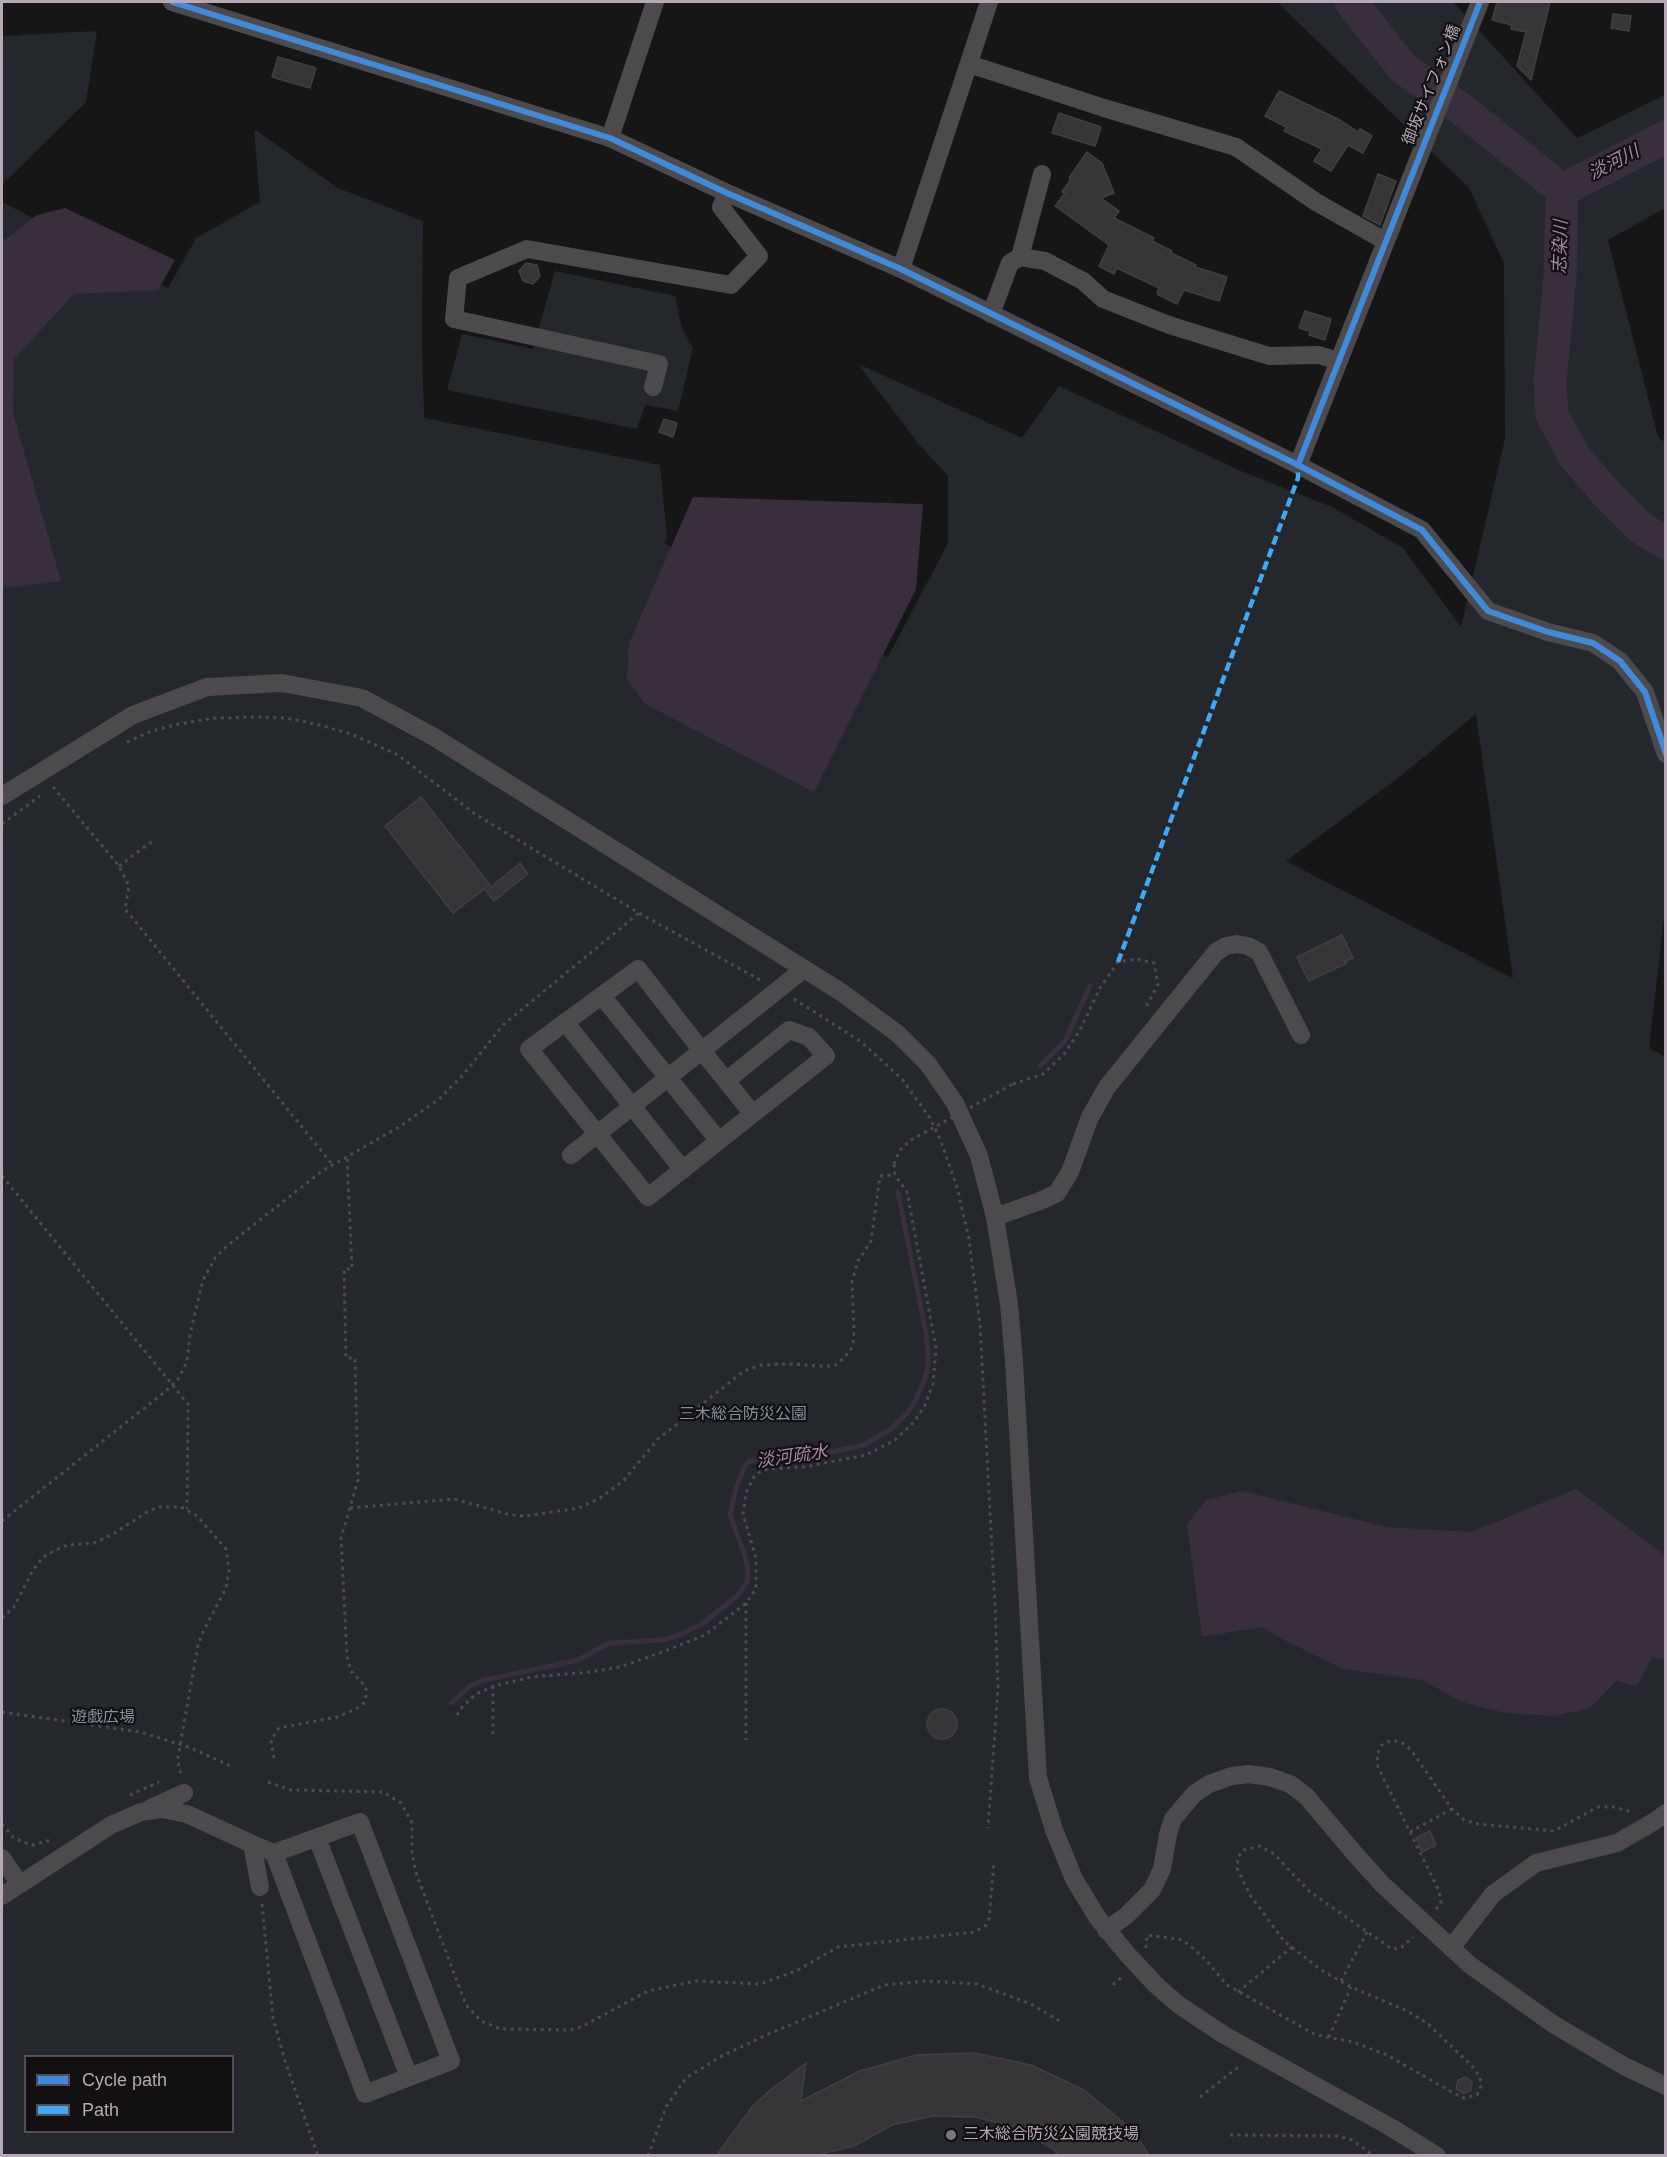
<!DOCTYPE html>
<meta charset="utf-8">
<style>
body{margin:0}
#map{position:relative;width:1667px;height:2157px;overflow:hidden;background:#161616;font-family:Helvetica,sans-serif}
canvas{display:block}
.frame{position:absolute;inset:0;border:3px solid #b6a8b5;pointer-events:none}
.legend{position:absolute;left:24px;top:2055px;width:210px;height:78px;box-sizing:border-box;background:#121011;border:2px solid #544d53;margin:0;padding:8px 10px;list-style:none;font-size:18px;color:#b6a8b5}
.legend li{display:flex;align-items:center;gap:12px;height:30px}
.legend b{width:30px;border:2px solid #544d53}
</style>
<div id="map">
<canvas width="1667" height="2157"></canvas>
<div class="frame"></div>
<ul class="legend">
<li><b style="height:8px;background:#408adc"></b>Cycle path</li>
<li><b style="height:8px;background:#3fa9f5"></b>Path</li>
</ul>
</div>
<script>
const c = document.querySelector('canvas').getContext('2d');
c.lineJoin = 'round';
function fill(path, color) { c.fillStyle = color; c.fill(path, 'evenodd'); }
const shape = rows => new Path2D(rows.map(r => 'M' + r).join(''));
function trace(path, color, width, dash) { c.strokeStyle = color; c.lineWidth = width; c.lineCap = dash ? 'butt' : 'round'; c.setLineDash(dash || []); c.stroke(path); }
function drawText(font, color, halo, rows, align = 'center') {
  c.font = font + ' Helvetica,"Noto Sans JP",sans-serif'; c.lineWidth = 4.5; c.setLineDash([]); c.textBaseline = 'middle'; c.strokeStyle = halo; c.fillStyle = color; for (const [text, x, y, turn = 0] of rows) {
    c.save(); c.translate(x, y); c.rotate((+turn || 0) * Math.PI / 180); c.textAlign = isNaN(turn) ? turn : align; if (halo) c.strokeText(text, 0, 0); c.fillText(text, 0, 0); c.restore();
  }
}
fill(shape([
 [1277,2,1453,2,1577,138,1665,95,1665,208,1608,240,1658,437,1666,443,1666,900,1649,1048,1666,1057,1665,2155,2,2155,2,202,168,288,196,238,260,202,254,129,338,188,423,221,422,338,424,418,660,465,667,537,664,543,888,657,948,543,948,476,918,443,858,364,1022,438,1059,386,1241,471,1332,507,1403,548,1461,627,1505,439,1504,263,1469,188],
 [1476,714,1513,978,1512,978,1286,861,1402,775],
 [26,2056,232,2056,232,2132,26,2132],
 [97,31,86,102,2,185,2,36],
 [555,271,675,296,682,329,693,348,678,411,645,405,637,429,447,390,462,334,533,349]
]), '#24272c');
fill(shape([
 [65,208,175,260,158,290,74,294,14,359,13,413,61,581,2,588,2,237,5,240,37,215],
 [693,497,923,504,916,589,814,792,645,704,627,679,629,643],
 [1576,1489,1665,1555,1665,1659,1652,1657,1637,1686,1616,1681,1590,1708,1555,1716,1505,1713,1462,1702,1422,1680,1343,1669,1284,1640,1262,1627,1202,1637,1187,1524,1206,1500,1242,1491,1386,1527,1471,1532]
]), '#392e3b');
trace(shape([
 [1040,1066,1065,1041,1090,986],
 [451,1703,470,1686,481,1681,578,1660,609,1643,662,1640,679,1635,702,1624,738,1595,747,1582,748,1570,745,1556,730,1515,736,1488,744,1468,748,1462,758,1459,802,1458,864,1445,892,1428,908,1412,915,1401,925,1379,928,1366,928,1353,926,1333,898,1192]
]), '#392e3b', 5);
trace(shape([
 [1351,2,1403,68,1464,111,1562,190],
 [1562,190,1560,277,1550,382,1552,415,1574,456,1607,494,1641,528,1666,543],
 [1562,190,1666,137]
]), '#392e3b', 33);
const building = shape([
 [1497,2,1550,2,1531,80,1517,66,1526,32,1511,29,1512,25,1492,20,1497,2],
 [1613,14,1631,16,1629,31,1611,28,1613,14],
 [278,57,316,68,310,88,272,77,278,57],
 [1279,91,1340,120,1358,132,1360,129,1372,136,1363,153,1348,145,1331,171,1314,161,1322,149,1284,131,1286,127,1265,116,1279,91],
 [1059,113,1101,127,1095,146,1052,133,1059,113],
 [1087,152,1102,163,1114,193,1101,198,1119,211,1114,218,1154,238,1152,241,1172,251,1171,253,1196,265,1195,267,1227,277,1219,301,1184,290,1177,304,1157,294,1159,288,1117,268,1114,274,1099,266,1109,245,1055,206,1065,193,1062,192,1071,179,1069,178,1087,152],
 [1378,174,1396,181,1380,225,1363,216,1378,174],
 [526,263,537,265,540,276,533,284,523,281,519,271,526,263],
 [1305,311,1331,319,1325,340,1309,335,1310,331,1299,328,1305,311],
 [664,419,677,423,673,437,659,432,664,419],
 [421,797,490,885,453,913,385,826,421,797],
 [520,863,528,874,494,901,486,891,520,863],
 [1342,935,1353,958,1345,961,1347,963,1309,981,1297,957,1342,935],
 '927 1724a15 15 0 1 1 30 0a15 15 0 1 1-30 0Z',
 [1430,1831,1436,1845,1422,1852,1416,1838,1430,1831],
 [974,2053,1031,2065,1084,2090,1129,2127,1150,2156,1060,2156,1053,2149,1017,2128,976,2117,933,2116,892,2125,854,2146,813,2156,716,2156,752,2107,769,2091,806,2063,801,2101,860,2071,916,2055,974,2053],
 [1466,2077,1472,2082,1471,2090,1463,2094,1456,2089,1458,2080,1466,2077]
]);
fill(building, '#373537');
trace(building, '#423f42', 1.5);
trace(shape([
 [127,742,152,731,179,724,215,718,259,717,285,718,316,724,351,734,398,755,475,814,639,913,762,981],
 [53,787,119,866,129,886,125,909,332,1164],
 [2,824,40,796],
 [119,866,154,840],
 [794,999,860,1041,902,1079,930,1118,940,1139,957,1187,969,1239,980,1325,995,1605,998,1688,988,1828],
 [1013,1084,1043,1074,1065,1053,1080,1030,1100,988,1118,962,1137,959,1154,963,1158,985,1144,1010],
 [2,1176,188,1404,187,1509],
 [350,1508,454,1499,511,1515,525,1516,579,1508,600,1498,624,1480,658,1439,744,1371,761,1365,787,1364,821,1366,833,1366,839,1363,850,1351,853,1344,854,1331,852,1282,858,1261,871,1241,880,1176,895,1175],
 [2,1521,166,1391,179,1378,187,1361,190,1334,203,1280,215,1258,227,1246,322,1171,399,1127,438,1100,463,1075,503,1025,639,913],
 [746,1603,746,1740],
 [2,1618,14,1607,32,1572,42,1558,52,1552,67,1545,94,1543,113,1534,147,1512,158,1507,181,1507,197,1516,226,1549,229,1570,226,1588,203,1632,198,1645,178,1757,179,1770,183,1775],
 [493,1686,493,1738],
 [2,1712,140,1732,191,1748,233,1767],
 [457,1715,462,1707,476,1694,494,1686,531,1677,590,1672,620,1667,665,1651,705,1635,746,1603,756,1589,756,1558,743,1514,746,1493,754,1477,761,1471,769,1469,804,1467,866,1455,895,1440,914,1422,925,1405,933,1384,936,1348,907,1192,895,1175,894,1164],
 [274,1758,271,1740,279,1728,337,1717,356,1709,364,1703,366,1696,366,1687,351,1671,347,1656,341,1538,358,1480,355,1358,346,1358,344,1269,352,1269,347,1156],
 [268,1782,291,1790,383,1792,401,1803,412,1823,412,1851,415,1870,466,2005,481,2021,501,2029,570,2030,581,2027,648,1991,696,1981,760,1984,796,1971,838,1947,975,1932,986,1925,989,1919,994,1862],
 [130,1795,159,1782],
 [2,1824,13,1837,23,1842,32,1845,51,1840],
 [1410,1832,1452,1809],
 [262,1904,273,2018,285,2061,318,2156],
 [1436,1909,1441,1903,1439,1891,1378,1767,1377,1755,1382,1745,1392,1740,1402,1743,1411,1750,1452,1809,1464,1820,1478,1824,1554,1831,1598,1807,1614,1807,1628,1811,1632,1815],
 [1146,1948,1147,1935,1183,1940,1205,1959,1227,1985,1316,2035,1353,2042,1387,2055,1450,2091,1464,2098,1477,2095,1481,2086,1480,2077,1472,2066,1427,2023,1405,2010,1351,1987,1321,1970,1284,1941,1250,1895,1237,1868,1238,1857,1244,1850,1260,1846,1274,1854,1309,1891,1392,1949,1401,1948,1413,1937],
 [1341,1981,1367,1932],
 [1113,1985,1124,1975],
 [1238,1992,1292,1947],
 [1329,2037,1351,1987],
 [1200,2097,1241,2065],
 [1230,2135,1338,2136,1352,2140,1374,2156],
 [648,2156,666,2107,686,2078,720,2057,764,2036,884,1985,926,1981,977,1984,1031,2004,1061,2022]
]), '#4e4b4e', 3, [3, 4.5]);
trace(shape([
 [172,2,610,138,727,193,901,269,1298,465,1422,530,1488,611,1548,632,1593,643,1620,661,1645,692,1666,754],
 [969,64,1104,108,1236,147,1316,202,1385,241],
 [610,138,655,2],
 [1020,257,1042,174],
 [901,269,989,2],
 [991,314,1010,263,1020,257,1045,261,1083,281,1103,299,1169,325,1269,356,1319,355,1338,361],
 [653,387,659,364,454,319,458,278,527,249,731,285,759,256,721,207,727,193],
 [1298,465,1480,2],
 [2,796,133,715,207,687,282,683,362,698,434,737,841,992,898,1034,928,1064,955,1103,979,1156,995,1217,1009,1304,1014,1361,1038,1778,1054,1830,1074,1879,1097,1917,1127,1954,1157,1986,1179,2005,1224,2035,1392,2128,1437,2156],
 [602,996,719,1141],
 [565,1022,683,1170],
 [726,1081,789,1030,809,1037,826,1056,648,1197,529,1049,638,969,702,1051,753,1114],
 [571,1155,804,969],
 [995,1217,1040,1201,1057,1193,1070,1172,1090,1117,1107,1087,1216,952,1226,946,1237,944,1248,946,1259,952,1301,1035],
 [151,1808,184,1793],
 [317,1838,409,2077],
 [252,1844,274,1853,360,1822,451,2061,365,2094,274,1853],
 [2,1858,19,1883],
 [2,1896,111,1825,141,1812,162,1809,187,1814,252,1844,260,1887],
 [1106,1930,1126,1916,1152,1890,1162,1869,1168,1834,1173,1819,1194,1794,1209,1784,1232,1776,1249,1774,1270,1777,1290,1784,1306,1796,1355,1854,1383,1885,1470,1965,1553,2024,1624,2066,1666,2086],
 [1451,1948,1493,1894,1536,1863,1617,1843,1655,1821,1666,1813]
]), '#4d4a4d', 18);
trace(shape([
 [894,1164,900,1150,911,1140,1013,1084]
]), '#4e4b4e', 3, [3, 4.5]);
trace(shape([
 [1118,962,1298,478,1298,465]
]), '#3fa9f5', 4.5, [9, 4.5]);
trace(shape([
 [172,2,610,138,727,193,901,269,1298,465,1422,530,1488,611,1548,632,1593,643,1620,661,1645,692,1666,754],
 [1298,465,1480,2]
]), '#408adc', 6);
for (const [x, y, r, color] of [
 [951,2135,6,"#7e757d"]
]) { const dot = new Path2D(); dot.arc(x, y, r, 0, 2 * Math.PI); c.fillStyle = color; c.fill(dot); trace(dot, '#121011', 2); }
drawText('16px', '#b6a8b5', '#121011', [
 ["御坂サイフォン橋",1432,85,-68]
]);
drawText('16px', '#8191a0', '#121011', [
 ["三木総合防災公園",743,1415],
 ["遊戯広場",103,1718]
]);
drawText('16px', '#b6a8b5', '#121011', [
 ["三木総合防災公園競技場",963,2135]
], 'left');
drawText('italic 18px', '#aa82af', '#121011', [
 ["淡河川",1614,163,-27],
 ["志染川",1561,247,-88],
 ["淡河疏水",792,1457,-8]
]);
</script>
